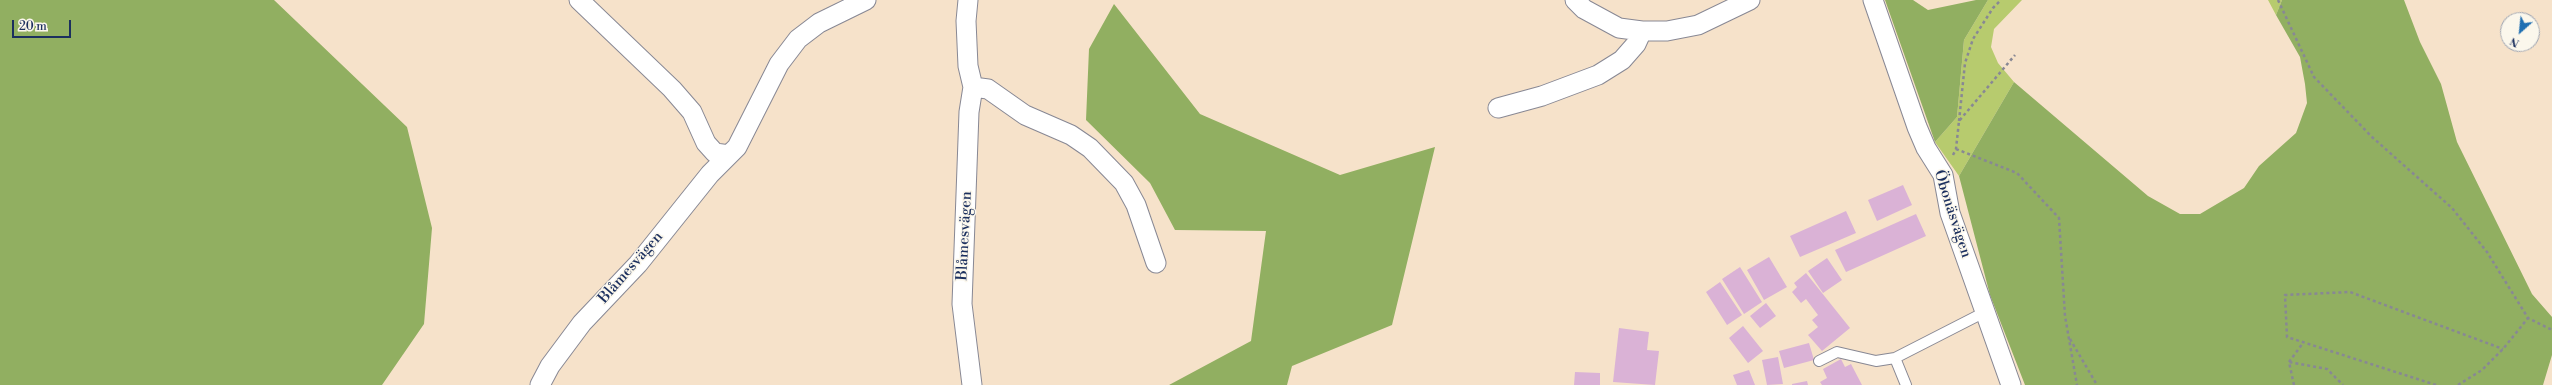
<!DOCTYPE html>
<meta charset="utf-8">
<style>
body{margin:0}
#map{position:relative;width:2552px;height:385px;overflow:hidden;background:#f6e2ca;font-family:"Libre Bodoni",serif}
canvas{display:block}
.north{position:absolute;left:2500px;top:12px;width:40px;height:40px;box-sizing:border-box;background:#fbf7ec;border:1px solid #a1a7b3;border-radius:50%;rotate:207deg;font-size:11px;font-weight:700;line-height:16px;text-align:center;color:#1b2f5e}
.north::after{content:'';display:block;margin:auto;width:14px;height:18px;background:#1f6fb2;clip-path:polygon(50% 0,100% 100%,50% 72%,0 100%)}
.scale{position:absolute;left:12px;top:20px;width:59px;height:18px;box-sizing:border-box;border:2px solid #1b2f5e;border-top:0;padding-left:5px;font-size:12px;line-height:14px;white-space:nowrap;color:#1b2f5e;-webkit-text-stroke:3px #fbf7ec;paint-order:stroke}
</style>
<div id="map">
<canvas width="2552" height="385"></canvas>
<div class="north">N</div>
<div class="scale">20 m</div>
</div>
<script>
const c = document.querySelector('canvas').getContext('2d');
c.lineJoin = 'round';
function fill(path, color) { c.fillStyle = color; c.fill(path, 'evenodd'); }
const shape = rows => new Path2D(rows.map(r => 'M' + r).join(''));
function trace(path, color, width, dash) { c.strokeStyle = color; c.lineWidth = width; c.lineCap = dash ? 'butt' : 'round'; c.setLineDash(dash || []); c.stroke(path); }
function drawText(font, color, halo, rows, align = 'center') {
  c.font = font + ' "Libre Bodoni",serif'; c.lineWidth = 3; c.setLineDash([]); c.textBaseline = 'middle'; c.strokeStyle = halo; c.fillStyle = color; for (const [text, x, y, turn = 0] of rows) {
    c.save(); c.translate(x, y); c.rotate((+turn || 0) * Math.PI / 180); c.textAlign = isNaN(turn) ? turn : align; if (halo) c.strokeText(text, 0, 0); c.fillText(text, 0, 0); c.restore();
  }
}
fill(shape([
 [1988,0,2022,0,1994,29,1991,47,1998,63,2014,82,1959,176,1935,142,1957,117,1964,40],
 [2268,0,2282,0,2276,15]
]), '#b7cb6e');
fill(shape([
 [0,0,274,0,407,127,432,228,424,324,382,385,0,385],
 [1885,0,1913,0,1928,10,1976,0,1988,0,1964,40,1957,117,1935,142],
 [2282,0,2404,0,2420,42,2441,84,2457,142,2532,294,2552,317,2552,355,2543,385,2025,385,1990,295,1959,176,2014,82,2148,196,2180,214,2200,214,2244,188,2259,166,2296,133,2307,103,2305,84,2300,57,2276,15],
 [1114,4,1200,114,1340,175,1435,147,1392,325,1292,366,1287,385,1169,385,1251,341,1266,231,1175,230,1150,183,1086,120,1089,49]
]), '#91af61');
fill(shape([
 [1903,185,1912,205,1877,221,1868,200],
 [1846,211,1856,233,1800,257,1790,236],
 [1916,214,1926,236,1846,272,1835,250],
 [1769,257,1787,287,1764,300,1747,270],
 [1827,258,1842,280,1823,293,1808,271],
 [1740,267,1762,302,1744,314,1722,279],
 [1806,273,1850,328,1822,351,1808,335,1818,327,1812,320,1818,315,1806,299,1801,303,1792,292,1797,287,1794,283],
 [1720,282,1742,315,1727,325,1706,292],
 [1766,303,1776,316,1760,328,1750,316],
 [1743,326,1763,351,1748,363,1729,338],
 [1619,328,1649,332,1647,350,1659,351,1655,385,1613,382],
 [1809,343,1814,360,1784,368,1779,351],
 [1778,357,1783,384,1767,385,1762,360],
 [1841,359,1845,367,1851,364,1862,385,1822,385,1820,382,1827,378,1823,369],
 [1749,370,1755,385,1737,385,1733,375],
 [1575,372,1600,373,1600,385,1574,385],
 [1807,381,1808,385,1792,385,1792,384]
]), '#dab2d6');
const service = shape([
 [1895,358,1906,385],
 [1819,361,1837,352,1876,361,1895,358,1985,312]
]);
const minor = shape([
 [579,0,672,89,692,112,706,143,715,153,729,155],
 [968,0,966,21,968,66,973,87,969,112,962,304,972,385],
 [1575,0,1584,9,1619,28,1642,31,1667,31,1698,25,1750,0],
 [1873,0,1917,127,1926,148,1943,175,1950,213,2011,385],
 [973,87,988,89,1025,115,1071,135,1090,148,1124,183,1136,205,1156,263],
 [1498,108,1542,96,1598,75,1622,60,1636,44,1642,31],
 [540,385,550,366,582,323,638,264,710,174,737,147,779,64,798,39,819,23,866,0]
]);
trace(service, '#888894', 12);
trace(minor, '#888894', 21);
trace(shape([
 [2278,0,2314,77,2372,137,2452,208,2487,252,2528,318,2552,330],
 [1959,121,1965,63,1973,39,1993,8,2001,0],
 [1956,149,2017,173,2059,218,2065,316,2077,385],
 [1953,155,1956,149,1959,121,2015,55],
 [2070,339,2097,385],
 [2289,362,2303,343],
 [2294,385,2289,362,2327,369,2343,385],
 [2436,385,2287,337,2285,295,2350,292,2503,349],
 [2458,385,2482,370,2503,349,2528,318]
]), '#888894', 2.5, [3, 3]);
trace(service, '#fff', 10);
trace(minor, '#fff', 19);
drawText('15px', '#1b2f5e', '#fbf7ec', [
 ["Öbonäsvägen",1952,214,72],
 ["Blåmesvägen",965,236,-87],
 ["Blåmesvägen",631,268,-49]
]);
</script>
